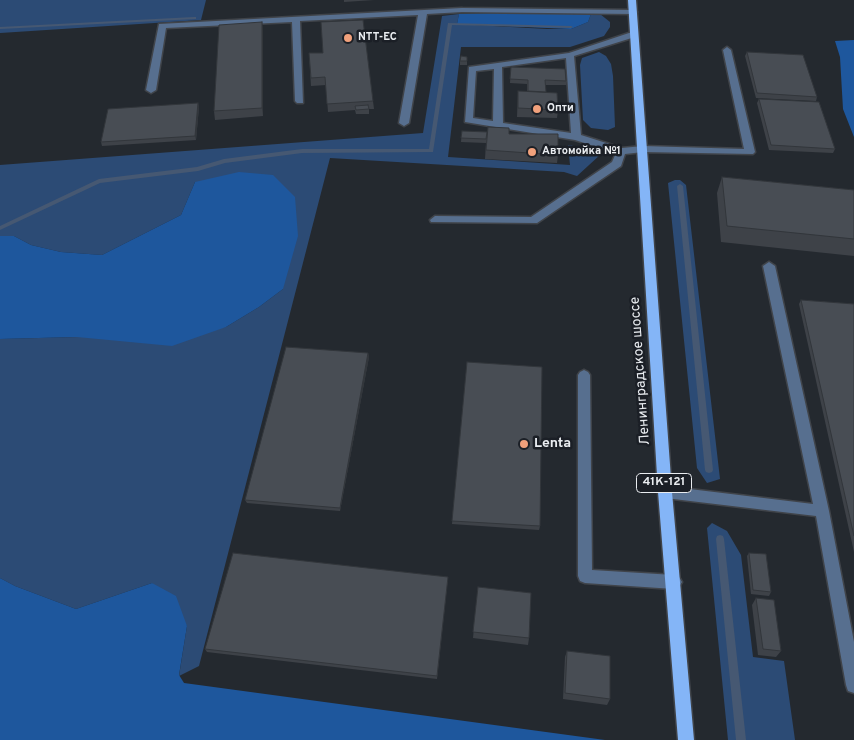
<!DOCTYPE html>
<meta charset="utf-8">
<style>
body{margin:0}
canvas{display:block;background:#24292f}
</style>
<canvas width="854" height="740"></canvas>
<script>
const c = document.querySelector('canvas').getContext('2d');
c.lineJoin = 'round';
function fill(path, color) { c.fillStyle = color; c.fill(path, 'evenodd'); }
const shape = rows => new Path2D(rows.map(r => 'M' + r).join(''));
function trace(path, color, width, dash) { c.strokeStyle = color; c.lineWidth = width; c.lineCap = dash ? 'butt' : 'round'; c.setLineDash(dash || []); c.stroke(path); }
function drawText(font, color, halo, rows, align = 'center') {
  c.font = font + ' Overpass,sans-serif'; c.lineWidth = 5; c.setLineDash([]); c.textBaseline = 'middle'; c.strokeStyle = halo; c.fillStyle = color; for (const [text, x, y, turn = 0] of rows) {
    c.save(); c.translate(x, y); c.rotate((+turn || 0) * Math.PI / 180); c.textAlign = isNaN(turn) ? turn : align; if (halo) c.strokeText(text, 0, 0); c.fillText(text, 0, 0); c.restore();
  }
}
fill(shape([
 [0,0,206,0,201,20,0,33],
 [459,14,457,24,547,29,571,29,588,22,591,14,600,14,610,22,610,27,604,36,570,47,461,47,448,157,570,165,568,145,591,149,600,155,577,176,564,172,330,158,199,666,179,676,187,626,152,583,76,609,15,586,0,578,0,339,77,337,226,327,259,307,283,289,195,182,181,215,102,255,61,252,31,245,14,236,0,236,0,165,423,133,442,16],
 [599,52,606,56,611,64,613,76,615,127,608,130,591,128,583,120,580,65,582,58],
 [675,180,680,180,686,185,720,479,707,483,697,468,668,183],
 [712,523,727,531,741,555,753,657,784,661,795,740,728,740,707,528]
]), '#2c4b75');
fill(shape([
 [459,14,497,13,591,14,588,22,571,29,457,24],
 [854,40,854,137,843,109,840,57,835,41],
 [239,172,273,175,295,197,298,236,283,289,259,307,226,327,172,346,77,337,0,339,0,236,14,236,31,245,61,252,102,255,181,215,195,182],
 [0,578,15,586,76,609,152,583,176,596,187,626,179,675,184,683,605,740,0,740]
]), '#1e579d');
fill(shape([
 [194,17,196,17,196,19,0,29,0,27,194,17],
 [448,23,571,26,573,27,571,28,452,25,433,152,302,153,225,163,198,171,100,183,0,230,0,226,99,179,197,167,224,159,302,149,429,149,448,23],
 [680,184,683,186,713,470,712,472,709,473,706,472,705,470,677,186,680,184],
 [720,535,723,536,724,539,746,740,736,740,716,539,717,536,720,535]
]), '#465872');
const minor = shape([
 [462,8,633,10,637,12,633,14,462,12,427,14,409,123,404,126,399,123,418,15,300,21,303,103,297,103,295,101,292,22,166,28,156,90,151,93,146,90,159,24,462,8],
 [635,31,638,32,638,36,574,56,581,135,622,148,643,146,744,149,723,50,727,47,731,50,755,152,753,154,643,152,625,154,621,166,537,223,431,222,430,220,435,216,531,217,612,162,616,153,575,140,465,122,469,67,569,53,635,31],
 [566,58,571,133,503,123,502,67,566,58],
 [494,69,493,121,473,118,476,71,494,69],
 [769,262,775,266,829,511,854,642,854,693,848,691,846,685,816,516,665,498,660,496,658,492,660,488,665,486,813,504,763,266,769,262],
 [584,370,588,372,590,375,592,570,674,575,679,577,682,582,679,587,674,589,585,583,580,581,578,576,578,375,580,372,584,370]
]);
const major = shape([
 [628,0,636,0,672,492,694,740,678,740,658,492,628,0]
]);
trace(minor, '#40444a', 3);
trace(major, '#40444a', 3);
fill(minor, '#576f8f');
fill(major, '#84b5f7');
fill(shape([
 [344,0,374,0,344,2],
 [263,30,263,116,215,120,214,111],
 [747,52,817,97,816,101,756,98,745,56],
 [309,53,373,101,374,109,369,109,369,114,356,114,355,110,328,112,326,85,311,86],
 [467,57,467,65,460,65,460,61],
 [511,67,566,81,566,85,545,85,546,92,558,110,557,118,517,117,518,91,527,91,527,84,510,83],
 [759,99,835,149,833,153,769,150,757,103],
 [198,103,199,107,196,140,102,146,101,142],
 [462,131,509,134,558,155,557,163,485,159,486,143,461,142],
 [722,177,854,190,854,256,721,242,717,193],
 [801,300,854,304,854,552,799,304],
 [368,353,369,357,340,511,247,503,245,500],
 [467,362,540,526,539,530,452,524],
 [749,553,771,592,769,596,751,594,747,556],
 [448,577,437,679,207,652,205,649],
 [478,587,529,638,528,645,473,638],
 [756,598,781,651,776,657,758,655,752,605],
 [567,651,610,699,607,705,563,699,565,657]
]), '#3e4248');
fill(shape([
 [262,22,263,30,263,116,262,108],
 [198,103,199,107,196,140,195,136],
 [368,353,369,357,340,511,340,508]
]), '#32363b');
const building = shape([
 [363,20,373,101,327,104,325,77,311,78,309,53,323,53,321,22,363,20],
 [262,22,262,108,214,111,219,25,262,22],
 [747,52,803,55,817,97,757,93,747,52],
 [461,56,467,57,467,61,460,61,461,56],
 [511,67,565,69,566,81,545,80,546,92,528,91,528,80,510,79,511,67],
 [518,91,557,93,558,110,518,108,518,91],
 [759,99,819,102,835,149,771,145,759,99],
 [198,103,195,136,101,142,108,109,198,103],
 [368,105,369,109,356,110,355,106,368,105],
 [488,127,509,128,509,134,558,134,558,155,486,150,488,127],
 [462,131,487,132,486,139,461,138,462,131],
 [722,177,854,190,854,239,727,226,722,177],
 [801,300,854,304,854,536,801,300],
 [286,347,368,353,340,508,245,500,286,347],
 [467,362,542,367,540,526,452,521,467,362],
 [233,553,448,577,437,676,205,649,233,553],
 [749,553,766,554,771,592,753,590,749,553],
 [478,587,531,593,529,638,473,632,478,587],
 [756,598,774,600,781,651,763,649,756,598],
 [567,651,610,656,610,699,565,693,567,651]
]);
fill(building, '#484d54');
trace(building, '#32363b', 1);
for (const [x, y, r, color] of [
 [348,38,5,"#f1a17c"],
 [537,109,5,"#f1a17c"],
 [532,152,5,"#f1a17c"],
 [524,444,5,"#f1a17c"]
]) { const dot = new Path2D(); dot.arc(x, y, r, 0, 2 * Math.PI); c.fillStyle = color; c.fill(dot); trace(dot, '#1b1f26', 2); }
drawText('bold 11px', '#e9ecf0', '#1b1f26', [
 ["NTT-EC",358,38],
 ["Опти",547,109],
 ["Автомойка №1",542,152]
], 'left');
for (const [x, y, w] of [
 [664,483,55]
]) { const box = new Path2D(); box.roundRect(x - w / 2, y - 9.5, w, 19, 4); c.fillStyle = '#1b1f26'; c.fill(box); trace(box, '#e9ecf0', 1); }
drawText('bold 12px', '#e9ecf0', null, [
 ["41К-121",664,483]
]);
drawText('14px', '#e9ecf0', '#1b1f26', [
 ["Ленинградское шоссе",641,371,-94]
]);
drawText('bold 14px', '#e9ecf0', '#1b1f26', [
 ["Lenta",534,444]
], 'left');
</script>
